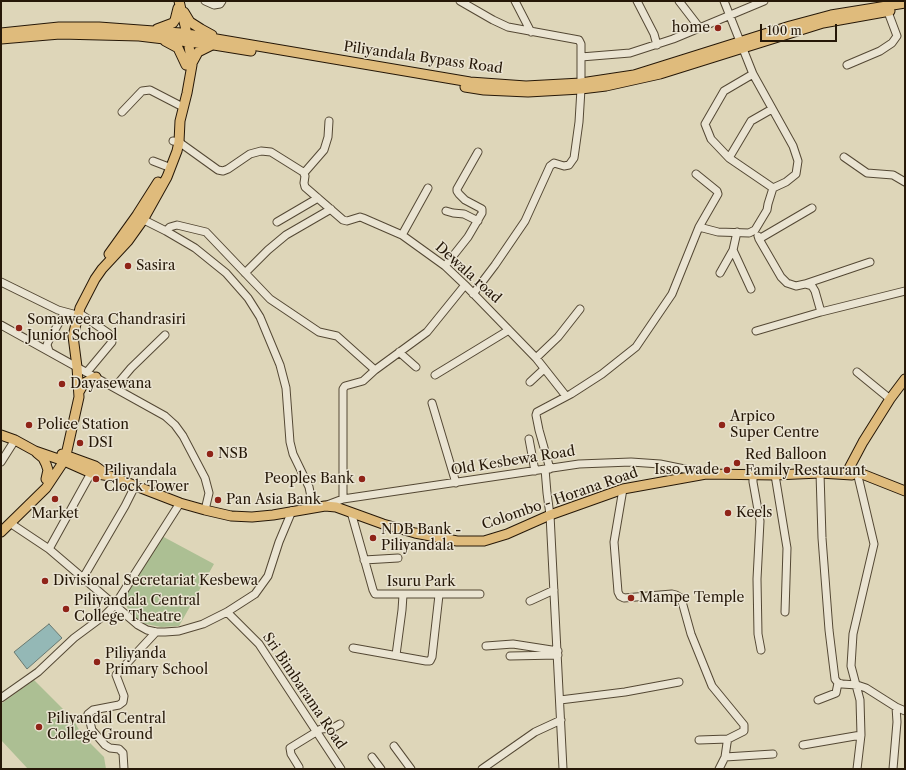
<!DOCTYPE html>
<style>
body{margin:0}
#map{position:relative;width:906px;height:770px;overflow:hidden;background:#ded6b9;font-family:"Libre Caslon Text",serif}
canvas{display:block}
.frame{position:absolute;inset:0;border:2px solid #261808;pointer-events:none}
.scale{position:absolute;left:760px;top:24px;width:77px;height:18px;box-sizing:border-box;border:2px solid #261808;border-top:0;padding-left:5px;font-size:12px;line-height:14px;white-space:nowrap;color:#261808;-webkit-text-stroke:3px #eae4d2;paint-order:stroke}
</style>
<div id="map">
<canvas width="906" height="770"></canvas>
<div class="frame"></div>
<div class="scale">100 m</div>
</div>
<script>
const c = document.querySelector('canvas').getContext('2d');
c.lineJoin = 'round';
function fill(path, color) { c.fillStyle = color; c.fill(path, 'evenodd'); }
const shape = rows => new Path2D(rows.map(r => 'M' + r).join(''));
function trace(path, color, width, dash) { c.strokeStyle = color; c.lineWidth = width; c.lineCap = dash ? 'butt' : 'round'; c.setLineDash(dash || []); c.stroke(path); }
function drawText(font, color, halo, rows, align = 'center') {
  c.font = font + ' "Libre Caslon Text",serif'; c.lineWidth = 3; c.setLineDash([]); c.textBaseline = 'middle'; c.strokeStyle = halo; c.fillStyle = color; for (const [text, x, y, turn = 0] of rows) {
    c.save(); c.translate(x, y); c.rotate((+turn || 0) * Math.PI / 180); c.textAlign = isNaN(turn) ? turn : align; if (halo) c.strokeText(text, 0, 0); c.fillText(text, 0, 0); c.restore();
  }
}
fill(shape([
 [160,535,214,564,179,626,161,627,141,623,128,609,123,597],
 [34,680,73,719,82,735,104,757,106,769,28,769,1,740,1,704]
]), '#acbf93');
const water = shape([
 [49,624,62,638,27,669,14,652,49,624]
]);
fill(water, '#94b8b6');
trace(water, '#687870', 1);
const minor = shape([
 [205,1,214,5,220,4,222,1],
 [460,1,493,20,508,27,579,40,581,44,581,57],
 [515,1,531,32],
 [637,1,654,34,657,45],
 [679,1,699,27],
 [847,65,880,51,892,43,897,36,888,12],
 [753,74,724,91,705,124,711,139,729,158,773,188],
 [122,112,142,91,150,90,179,105],
 [173,141,179,142,218,170,223,171,228,169,250,154,261,151,271,152,303,172,305,176,304,183,305,187,343,220,347,221,360,217,363,218,402,235,445,266,465,285,536,358,566,396],
 [844,157,867,173,893,175,905,182],
 [729,158,751,121,772,109],
 [153,161,166,166],
 [304,173,324,150,328,137,329,121],
 [446,211,453,213,464,214,478,221],
 [140,218,166,231,170,227,177,225,206,232,270,299,319,332,337,336,375,370],
 [277,222,318,198],
 [699,227,718,232,749,233,755,230,767,210,768,204,773,188,786,182,796,174,798,161,793,146,753,74,724,1],
 [166,231,195,248,226,273,248,298,260,317,280,365,286,388,290,442,293,454,309,487,313,507],
 [737,232,733,250,751,289],
 [402,235,428,188],
 [758,236,759,239,812,208],
 [759,239,781,277,787,283,796,286,805,284,812,286,815,291,821,312,905,291],
 [445,266,468,237,482,213,482,209,465,200,459,194,457,191,457,189,478,152],
 [245,273,268,250,286,235,331,209],
 [720,273,733,250],
 [1,282,58,310,73,314],
 [805,284,870,262],
 [473,294,495,265,525,221,550,166,554,163,564,166,569,165,574,158,579,122,581,89,581,57,630,53,673,39,764,1],
 [79,313,108,333,111,337,112,342,87,372],
 [1,325,165,416,175,425,183,436,205,478,209,493,205,510],
 [756,331,821,312],
 [49,351,47,345,48,342,65,312],
 [399,352,416,367],
 [536,358,558,337,580,309],
 [857,372,890,399],
 [435,375,509,330],
 [530,382,544,369],
 [115,387,131,368,165,335],
 [432,403,456,483],
 [529,439,535,471],
 [1,462,15,440],
 [545,469,547,493,550,515,563,769],
 [550,469,539,430,536,415,537,412,571,394,602,374,636,347,672,294,699,227,718,194,717,191,696,174],
 [820,473,822,538,829,630,835,679,838,683,842,684,857,685,866,688,896,707,897,722,893,769],
 [753,475,753,482,760,521,757,579,758,634,761,650],
 [775,475,787,548,785,612],
 [623,489,614,542,618,592,620,596,624,598,672,594,676,595,681,598,691,634,712,686,744,725,744,731,728,739,727,743,725,757,719,769],
 [343,499,343,389,345,386,363,381,375,370,427,332,465,285],
 [327,505,343,499,579,464,631,462,660,464,704,473],
 [351,512,373,590,375,594,480,594],
 [10,523,49,549,138,625,147,630,156,632,165,632,179,631,203,624,227,612,255,594,268,576,279,542,292,511],
 [49,549,91,473],
 [364,560,398,558],
 [83,578,125,506,135,486],
 [530,601,554,590],
 [227,612,259,644,341,769],
 [486,646,513,644,558,651],
 [353,648,426,661,430,661,432,657,439,595],
 [396,655,402,610,403,595],
 [510,656,558,655],
 [1,698,38,672,74,638,105,615,115,605,180,503],
 [560,700,625,692,679,682],
 [818,700,836,693,838,683],
 [896,707,905,711],
 [699,740,728,739],
 [803,745,861,735],
 [394,746,411,769],
 [372,757,381,769],
 [725,757,773,754],
 [299,767,291,754,290,748,321,729,333,728,340,724],
 [124,769,123,753,119,749,110,748,105,745,92,730,88,714,93,710,119,705,123,702,124,696,116,675,156,632],
 [482,769,535,732,561,720],
 [857,769,861,735,860,700,851,666,853,634,874,544,857,472]
]);
const major = shape([
 [184,12,190,22,201,29,212,35],
 [157,29,173,23,175,20,178,8],
 [1,33,59,27,99,27,181,33,470,82,526,86,581,83,634,75,790,26,831,15,905,3],
 [1,39,60,34,139,36,214,45,251,51],
 [165,41,178,48,186,65],
 [192,63,198,52,212,45],
 [465,87,484,90,528,92,581,89,606,86,660,74,823,23,890,11],
 [109,254,137,215,158,182],
 [79,392,84,383,96,377],
 [1,435,15,440,35,451,64,461,91,473,110,476,180,503,205,510,231,516,252,517,273,515,325,506,336,507,383,524,415,533,457,541,484,541,507,534,550,515,623,489,706,474,775,475,820,473,852,475,857,472,905,491],
 [37,453,43,458,46,464,48,470,46,479],
 [62,454,95,466,106,474],
 [846,474,863,442,890,399,905,379],
 [1,532,46,488,64,461,66,455,79,397,77,367,73,336,80,308,95,279,102,269,128,241,143,220,167,177,177,151,179,142,180,121,187,93,192,65,187,34,179,1]
]);
trace(minor, '#544834', 9);
trace(major, '#261808', 11);
trace(minor, '#eae4d2', 7);
trace(major, '#dfbb7c', 9);
for (const [x, y, r, color] of [
 [718,28,4,"#8f2418"],
 [128,266,4,"#8f2418"],
 [19,328,4,"#8f2418"],
 [62,384,4,"#8f2418"],
 [29,425,4,"#8f2418"],
 [722,425,4,"#8f2418"],
 [80,443,4,"#8f2418"],
 [210,454,4,"#8f2418"],
 [737,463,4,"#8f2418"],
 [727,470,4,"#8f2418"],
 [96,479,4,"#8f2418"],
 [362,479,4,"#8f2418"],
 [55,499,4,"#8f2418"],
 [218,500,4,"#8f2418"],
 [728,513,4,"#8f2418"],
 [373,538,4,"#8f2418"],
 [45,581,4,"#8f2418"],
 [631,598,4,"#8f2418"],
 [66,609,4,"#8f2418"],
 [97,662,4,"#8f2418"],
 [39,727,4,"#8f2418"]
]) { const dot = new Path2D(); dot.arc(x, y, r, 0, 2 * Math.PI); c.fillStyle = color; c.fill(dot); trace(dot, '#eae4d2', 1.5); }
drawText('14px', '#261808', '#eae4d2', [
 ["home",710,28,"right"],
 ["Sasira",136,266],
 ["Somaweera Chandrasiri",27,320],
 ["Junior School",27,336],
 ["Dayasewana",70,384],
 ["Arpico",730,417],
 ["Super Centre",730,433],
 ["Police Station",37,425],
 ["DSI",88,443],
 ["NSB",218,454],
 ["Red Balloon",745,455],
 ["Family Restaurant",745,471],
 ["Isso wade",719,470,"right"],
 ["Piliyandala",104,471],
 ["Clock Tower",104,487],
 ["Peoples Bank",354,479,"right"],
 ["Pan Asia Bank",226,500],
 ["Keels",736,513],
 ["Market",55,514,"center"],
 ["NDB Bank -",381,530],
 ["Piliyandala",381,546],
 ["Divisional Secretariat Kesbewa",53,581],
 ["Mampe Temple",639,598],
 ["Piliyandala Central",74,601],
 ["College Theatre",74,617],
 ["Piliyanda",105,654],
 ["Primary School",105,670],
 ["Piliyandal Central",47,719],
 ["College Ground",47,735]
], 'left');
drawText('14px', '#261808', '#eae4d2', [
 ["Piliyandala Bypass Road",423,58,8],
 ["Dewala road",468,273,42],
 ["Old Kesbewa Road",513,461,-9],
 ["Colombo - Horana Road",560,499,-19],
 ["Isuru Park",421,582],
 ["Sri Bimbarama Road",304,691,56]
]);
</script>
